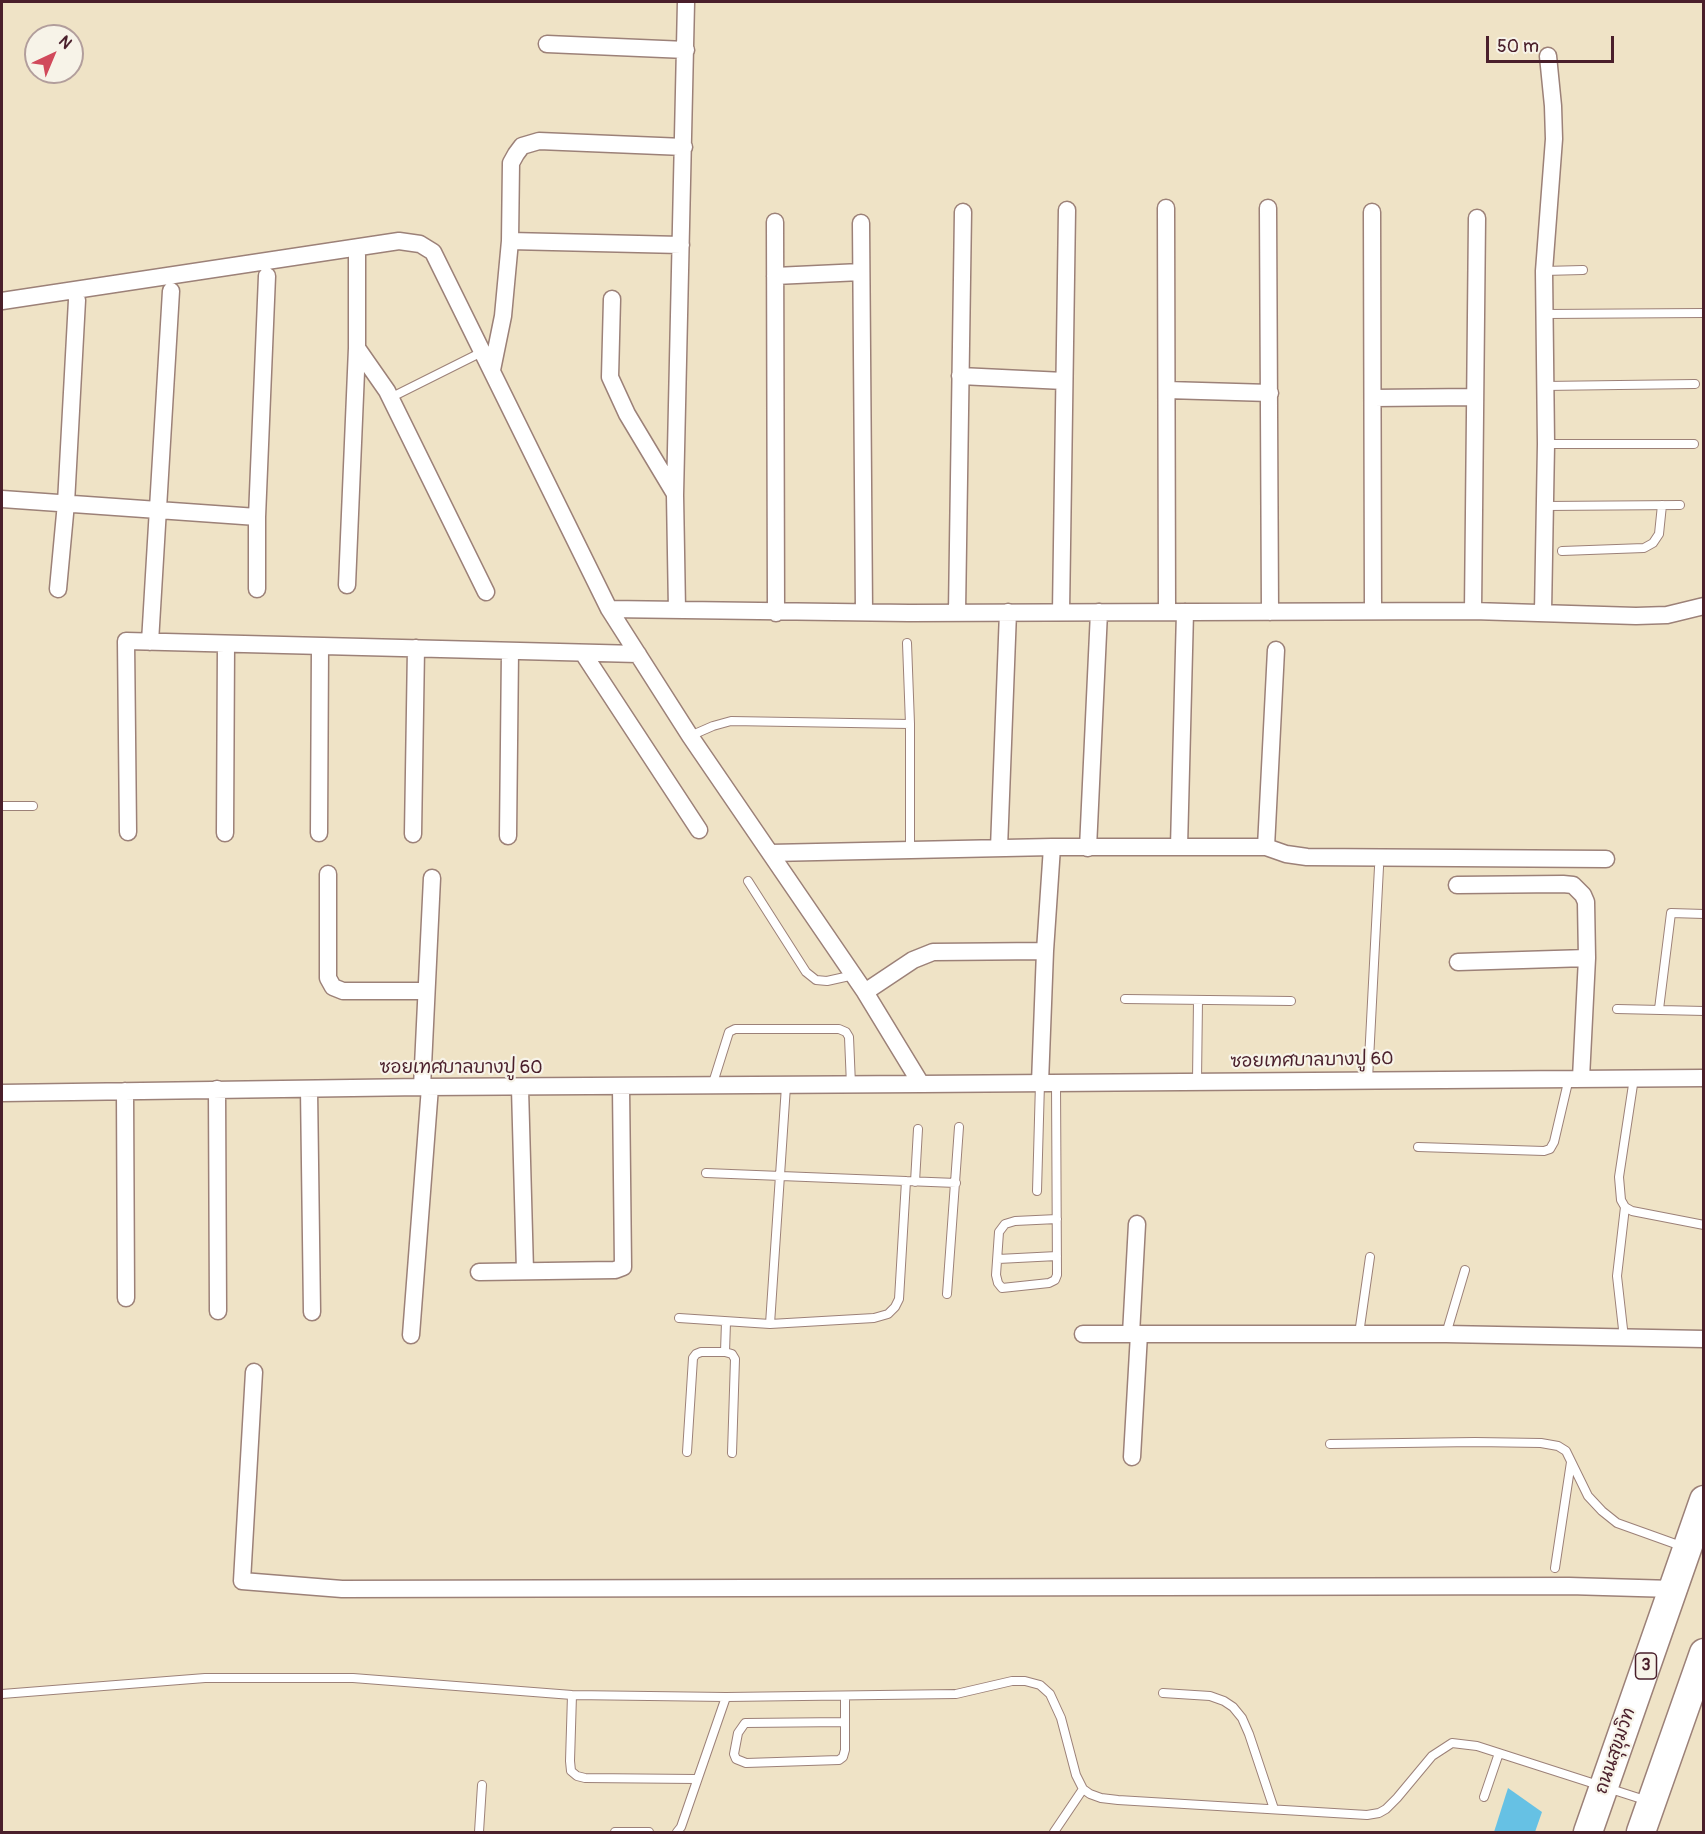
<!DOCTYPE html>
<meta charset="utf-8">
<style>
body{margin:0}
#map{position:relative;width:1705px;height:1834px;overflow:hidden;background:#efe3c6;font-family:Pangolin,sans-serif}
canvas{display:block}
.frame{position:absolute;inset:0;border:3px solid #4a1f2b;pointer-events:none}
.north{position:absolute;left:24px;top:24px;width:60px;height:60px;box-sizing:border-box;background:#f7f3e8;border:2px solid #b29e9c;border-radius:50%;rotate:44deg;font-size:16px;font-weight:700;line-height:24px;text-align:center;color:#4a1f2b}
.north::after{content:'';display:block;margin:auto;width:21px;height:27px;background:#d1495b;clip-path:polygon(50% 0,100% 100%,50% 72%,0 100%)}
.scale{position:absolute;left:1486px;top:36px;width:128px;height:27px;box-sizing:border-box;border:3px solid #4a1f2b;border-top:0;padding-left:8px;font-size:18px;line-height:21px;white-space:nowrap;color:#4a1f2b;-webkit-text-stroke:4px #f7f3e8;paint-order:stroke}
</style>
<div id="map">
<canvas width="1705" height="1834"></canvas>
<div class="frame"></div>
<div class="north">N</div>
<div class="scale">50 m</div>
</div>
<script>
const c = document.querySelector('canvas').getContext('2d');
c.lineJoin = 'round';
function fill(path, color) { c.fillStyle = color; c.fill(path, 'evenodd'); }
const shape = rows => new Path2D(rows.map(r => 'M' + r).join(''));
function trace(path, color, width, dash) { c.strokeStyle = color; c.lineWidth = width; c.lineCap = dash ? 'butt' : 'round'; c.setLineDash(dash || []); c.stroke(path); }
function drawText(font, color, halo, rows, align = 'center') {
  c.font = font + ' Pangolin,"Playpen Sans Thai",sans-serif'; c.lineWidth = 4.5; c.setLineDash([]); c.textBaseline = 'middle'; c.strokeStyle = halo; c.fillStyle = color; for (const [text, x, y, turn = 0] of rows) {
    c.save(); c.translate(x, y); c.rotate((+turn || 0) * Math.PI / 180); c.textAlign = isNaN(turn) ? turn : align; if (halo) c.strokeText(text, 0, 0); c.fillText(text, 0, 0); c.restore();
  }
}
fill(shape([
 [1508,1788,1542,1812,1535,1832,1494,1832]
]), '#66c1e4');
const service = shape([
 [1544,271,1583,270],
 [1544,314,1704,313],
 [1544,386,1695,384],
 [390,398,482,352],
 [1546,444,1694,444],
 [1545,506,1680,505],
 [1562,551,1644,548,1653,543,1659,534,1662,505],
 [907,643,910,724,910,850],
 [690,736,713,726,731,721,910,724],
 [2,806,33,806],
 [748,881,806,972,816,980,827,981,854,975],
 [1125,999,1291,1001],
 [1617,1009,1704,1011],
 [1659,1009,1671,913,1704,914],
 [1634,1078,1619,1177,1621,1200,1625,1207,1632,1211,1704,1225],
 [1368,1079,1379,867],
 [1197,1081,1198,1000],
 [1056,1083,1057,1275,1055,1280,1049,1283,1002,1288,998,1283,996,1275,999,1232,1005,1224,1015,1221,1057,1219],
 [712,1086,729,1032,735,1029,839,1029,846,1032,849,1037,851,1085],
 [1418,1147,1544,1151,1550,1149,1554,1142,1569,1078],
 [706,1173,956,1183],
 [915,1182,918,1129],
 [1037,1191,1040,1083],
 [998,1259,1057,1256],
 [947,1294,959,1127],
 [679,1318,770,1324,874,1318,888,1314,895,1307,899,1299,906,1181],
 [770,1324,786,1086],
 [1359,1334,1370,1257],
 [1446,1334,1465,1270],
 [1624,1338,1617,1276,1625,1207],
 [725,1352,726,1322],
 [1330,1444,1475,1442,1541,1443,1558,1446,1566,1451,1588,1496,1602,1511,1617,1523,1684,1547],
 [687,1452,693,1358,696,1354,701,1352,725,1352,732,1354,735,1359,732,1453],
 [1555,1568,1571,1462],
 [1163,1693,1210,1696,1224,1701,1233,1707,1242,1718,1249,1734,1274,1809],
 [2,1694,205,1678,353,1678,572,1695,726,1697,956,1694,1012,1681,1025,1681,1040,1685,1050,1694,1061,1718,1076,1775,1083,1789,1090,1794,1101,1798,1118,1800,1367,1815,1379,1813,1386,1809,1397,1798,1432,1756,1452,1743,1477,1746,1648,1801],
 [572,1695,570,1761,571,1771,577,1776,585,1778,696,1779],
 [845,1722,845,1750,843,1757,839,1760,746,1763,736,1759,734,1754,738,1733,745,1723,845,1722,845,1696],
 [1484,1797,1499,1753],
 [479,1832,482,1785],
 [615,1832,649,1832],
 [677,1832,681,1827,726,1697],
 [1054,1832,1083,1789]
]);
const minor = shape([
 [547,44,686,50],
 [1166,208,1167,612],
 [1268,208,1270,612],
 [1372,212,1373,611],
 [775,222,776,613],
 [861,223,864,612],
 [510,241,681,245],
 [775,276,861,272],
 [612,299,610,377,627,414,675,494],
 [2,301,399,241,420,244,433,252,609,609,690,736,865,992,921,1084,1704,1078],
 [357,348,387,391,486,592],
 [492,370,503,316,510,241,511,163,516,154,522,146,539,141,684,147],
 [960,376,1064,381],
 [1167,390,1270,393],
 [1373,398,1474,397],
 [2,499,257,517],
 [347,585,357,348,357,248],
 [58,589,66,503,77,300],
 [257,589,257,517,267,276],
 [609,609,909,613,1473,611,1636,616,1667,615,1704,606],
 [677,610,675,495,686,2],
 [1473,611,1477,218],
 [957,612,963,212],
 [1061,612,1067,210],
 [1543,612,1546,444,1544,271,1554,139,1553,106,1548,56],
 [150,642,171,291],
 [583,653,699,830],
 [128,832,126,641,638,654],
 [225,833,226,644],
 [319,833,320,646],
 [413,834,416,648],
 [508,836,510,651],
 [1179,847,1185,612],
 [1266,847,1276,650],
 [999,848,1008,612],
 [1088,848,1099,612],
 [770,853,1052,847,1266,847,1286,854,1307,857,1606,859],
 [328,874,328,978,333,987,343,991,426,991],
 [1457,885,1563,884,1573,885,1583,895,1586,902,1587,958,1581,1078],
 [1458,962,1587,958],
 [865,992,913,960,933,952,1045,951],
 [1040,1083,1045,951,1052,847],
 [422,1087,432,878],
 [520,1088,525,1271],
 [217,1089,218,1311],
 [309,1089,312,1312],
 [125,1091,126,1298],
 [2,1093,422,1087,921,1084],
 [479,1272,615,1270,623,1267,621,1087],
 [1083,1334,1446,1334,1704,1339],
 [1131,1334,1137,1224],
 [411,1335,430,1087],
 [254,1372,242,1581,342,1589,1569,1586,1673,1589],
 [1132,1457,1139,1334]
]);
const trunk = shape([
 [1588,1832,1704,1500],
 [1641,1832,1704,1653]
]);
trace(service, '#9c8178', 10);
trace(minor, '#9c8178', 19);
trace(trunk, '#9c8178', 31);
trace(service, '#fff', 8);
trace(minor, '#fff', 16);
trace(trunk, '#fff', 28);
for (const [x, y, w] of [
 [1646,1666,21]
]) { const box = new Path2D(); box.roundRect(x - w / 2, y - 13, w, 26, 4.5); c.fillStyle = '#f7f3e8'; c.fill(box); trace(box, '#4a1f2b', 1.5); }
drawText('bold 16px', '#4a1f2b', null, [
 ["3",1646,1666]
]);
drawText('18px', '#4a1f2b', '#f7f3e8', [
 ["ซอยเทศบาลบางปู 60",1312,1061,-1],
 ["ซอยเทศบาลบางปู 60",461,1068],
 ["ถนนสุขุมวิท",1616,1751,-71]
]);
</script>
